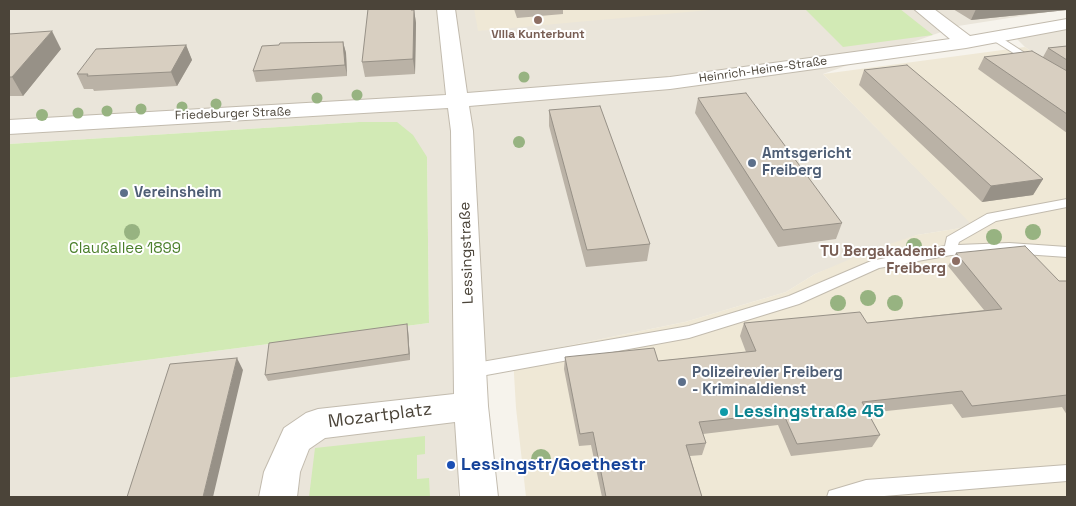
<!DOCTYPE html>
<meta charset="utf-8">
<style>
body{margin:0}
#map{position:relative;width:1076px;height:506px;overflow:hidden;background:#f6f3ec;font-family:"Space Grotesk",sans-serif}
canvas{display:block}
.frame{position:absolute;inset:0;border:10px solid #4b4439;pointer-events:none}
</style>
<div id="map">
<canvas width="1076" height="506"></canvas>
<div class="frame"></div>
</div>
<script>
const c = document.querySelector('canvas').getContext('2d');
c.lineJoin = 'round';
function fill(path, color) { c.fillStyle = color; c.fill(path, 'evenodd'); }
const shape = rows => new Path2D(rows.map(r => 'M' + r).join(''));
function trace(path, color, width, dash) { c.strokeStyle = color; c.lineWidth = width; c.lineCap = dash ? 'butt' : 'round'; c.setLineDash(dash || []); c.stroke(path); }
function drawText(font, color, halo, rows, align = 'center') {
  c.font = font + ' "Space Grotesk",sans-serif'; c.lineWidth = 4; c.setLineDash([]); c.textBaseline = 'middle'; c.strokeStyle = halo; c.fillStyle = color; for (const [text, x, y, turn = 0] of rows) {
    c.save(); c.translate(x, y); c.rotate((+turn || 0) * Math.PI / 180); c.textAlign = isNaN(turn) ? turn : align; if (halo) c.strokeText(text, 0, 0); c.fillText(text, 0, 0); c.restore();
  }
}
fill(shape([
 [9,9,1067,9,958,26,823,74,974,226,917,235,815,274,786,292,685,322,513,357,456,364,458,497,9,497,9,378,429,323,427,157,359,122,9,144],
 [1067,28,1067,75,1025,47,1016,38]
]), '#eae5da');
fill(shape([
 [474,9,721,9,478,31],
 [1025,47,1067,75,1067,497,526,497,516,408,513,357,685,322,786,292,815,274,874,249,917,235,973,226,823,74]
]), '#efe8d6');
fill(shape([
 [805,9,900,9,933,35,843,47],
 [359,122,397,122,413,135,427,157,429,323,9,378,9,144],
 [425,436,425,454,417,455,417,479,429,478,430,497,309,497,315,448]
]), '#d2eab5');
const service = shape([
 [991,35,997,35,1039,62,1031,64,991,39,991,35],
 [1067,199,1067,207,996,221,959,242,958,245,1009,243,1067,247,1067,257,1009,253,951,255,879,268,799,304,689,338,470,378,464,376,462,371,464,366,470,364,689,326,789,296,871,261,945,246,947,237,987,214,1067,199],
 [1067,465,1067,481,872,497,827,497,829,491,866,480,1067,465]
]);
const minor = shape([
 [437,9,455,9,467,93,670,77,950,39,914,9,934,9,970,36,1067,19,1067,29,966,48,670,89,469,106,473,131,488,406,498,497,460,497,455,422,325,438,309,449,300,472,297,497,259,497,264,472,284,428,306,413,318,409,454,394,451,131,448,108,9,134,9,120,446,95,437,9]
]);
trace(service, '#c2bbae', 2);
trace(minor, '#c2bbae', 2);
fill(service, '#fff');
fill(minor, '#fff');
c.fillStyle = '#97b381';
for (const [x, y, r] of [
 [524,77,5.5],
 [357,95,5.5],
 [317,98,5.5],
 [216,104,5.5],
 [182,107,5.5],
 [141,109,5.5],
 [107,111,5.5],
 [78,113,5.5],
 [42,115,6],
 [519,142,6],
 [132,232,8],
 [1033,232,8],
 [994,237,8],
 [914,246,8],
 [868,298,8],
 [838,303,8],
 [895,303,8],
 [541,459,10]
]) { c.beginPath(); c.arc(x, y, r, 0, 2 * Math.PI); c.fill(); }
fill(shape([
 [514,9,563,9,563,14,517,18],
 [953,9,1067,9,1067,10,971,20],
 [414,10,416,23,415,74,365,77,362,62],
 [9,34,61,49,23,96,9,96],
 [343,42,346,53,347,76,256,82,253,71],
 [186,45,192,60,177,86,94,91,93,89,84,89,77,74],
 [1067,46,1067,133,978,69,984,57,1043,57,1048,48],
 [864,70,1043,179,1033,195,982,202,859,85],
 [698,98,842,223,836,239,778,247,695,113],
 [549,110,650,244,647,261,586,267,549,126],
 [956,253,1059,281,1067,281,1067,415,1062,407,962,418,952,404,868,413,880,435,872,447,791,456,778,425,703,434,706,443,702,455,690,456,702,497,602,497,591,445,579,446,564,369,565,357,658,361,746,352,740,336,744,323,867,323,984,310,948,266],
 [408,330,410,360,268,381,265,375]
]), '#bab2a6');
fill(shape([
 [976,9,1067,9,1067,10,971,20],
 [414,10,416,23,415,74,413,59],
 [52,31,61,49,23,96,12,77],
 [343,42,346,53,347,76,345,65],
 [186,45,192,60,177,86,171,72],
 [1043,179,1033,195,982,202,991,186],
 [407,324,408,330,410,360,409,354],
 [237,358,243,370,213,497,203,497]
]), '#979187');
const building = shape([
 [368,9,411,9,411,10,414,10,413,59,362,62,368,9],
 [52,31,12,77,9,77,9,34,52,31],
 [343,42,345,65,253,71,262,46,279,45,280,43,343,42],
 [186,45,171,72,87,76,88,74,77,74,96,49,186,45],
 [1067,46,1067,60,1048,48,1067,46],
 [1032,51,1067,71,1067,114,984,57,1032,51],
 [907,65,1043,179,991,186,864,70,907,65],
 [746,93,842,223,783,230,698,98,746,93],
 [600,106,650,244,587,250,549,110,600,106],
 [1025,246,1059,281,1067,281,1067,395,972,406,962,391,862,402,880,435,797,444,783,413,699,422,706,443,686,445,702,497,606,497,593,432,580,434,565,357,654,348,658,361,756,351,744,323,860,312,867,323,1002,309,956,253,1025,246],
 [407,324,409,354,265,375,269,343,407,324],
 [237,358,203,497,127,497,170,364,237,358]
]);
fill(building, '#d8cfc1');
trace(building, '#979187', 1);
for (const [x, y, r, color] of [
 [538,20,5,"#8d6e63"],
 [752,163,5,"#5c6f8a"],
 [124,193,5,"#5c6f8a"],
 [956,261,5,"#8d6e63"],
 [682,382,5,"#5c6f8a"],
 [724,412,5,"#0f9aa8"],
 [451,465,5,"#1a4fb4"]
]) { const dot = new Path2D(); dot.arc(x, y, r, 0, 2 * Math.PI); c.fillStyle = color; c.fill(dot); trace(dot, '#fff', 2); }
drawText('bold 12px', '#785e54', '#fff', [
 ["Villa Kunterbunt",538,35]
]);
drawText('12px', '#4b4439', '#fff', [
 ["Heinrich-Heine-Straße",763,70,-8],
 ["Friedeburger Straße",233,114,-2]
]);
drawText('bold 15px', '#4e5e75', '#fff', [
 ["Amtsgericht",762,154],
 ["Freiberg",762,171],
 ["Vereinsheim",134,193],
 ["Polizeirevier Freiberg",692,373],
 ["- Kriminaldienst",692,390]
], 'left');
drawText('15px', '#4a7f2a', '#fff', [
 ["Claußallee 1899",125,249]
]);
drawText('bold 15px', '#785e54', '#fff', [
 ["TU Bergakademie",946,252],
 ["Freiberg",946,269]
], 'right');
drawText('15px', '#4b4439', '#fff', [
 ["Lessingstraße",467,253,-92]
]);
drawText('bold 18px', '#0d838f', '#fff', [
 ["Lessingstraße 45",734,412]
], 'left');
drawText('18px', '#4b4439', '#fff', [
 ["Mozartplatz",380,416,-7]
]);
drawText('bold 18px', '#164399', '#fff', [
 ["Lessingstr/Goethestr",461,465]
], 'left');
</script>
